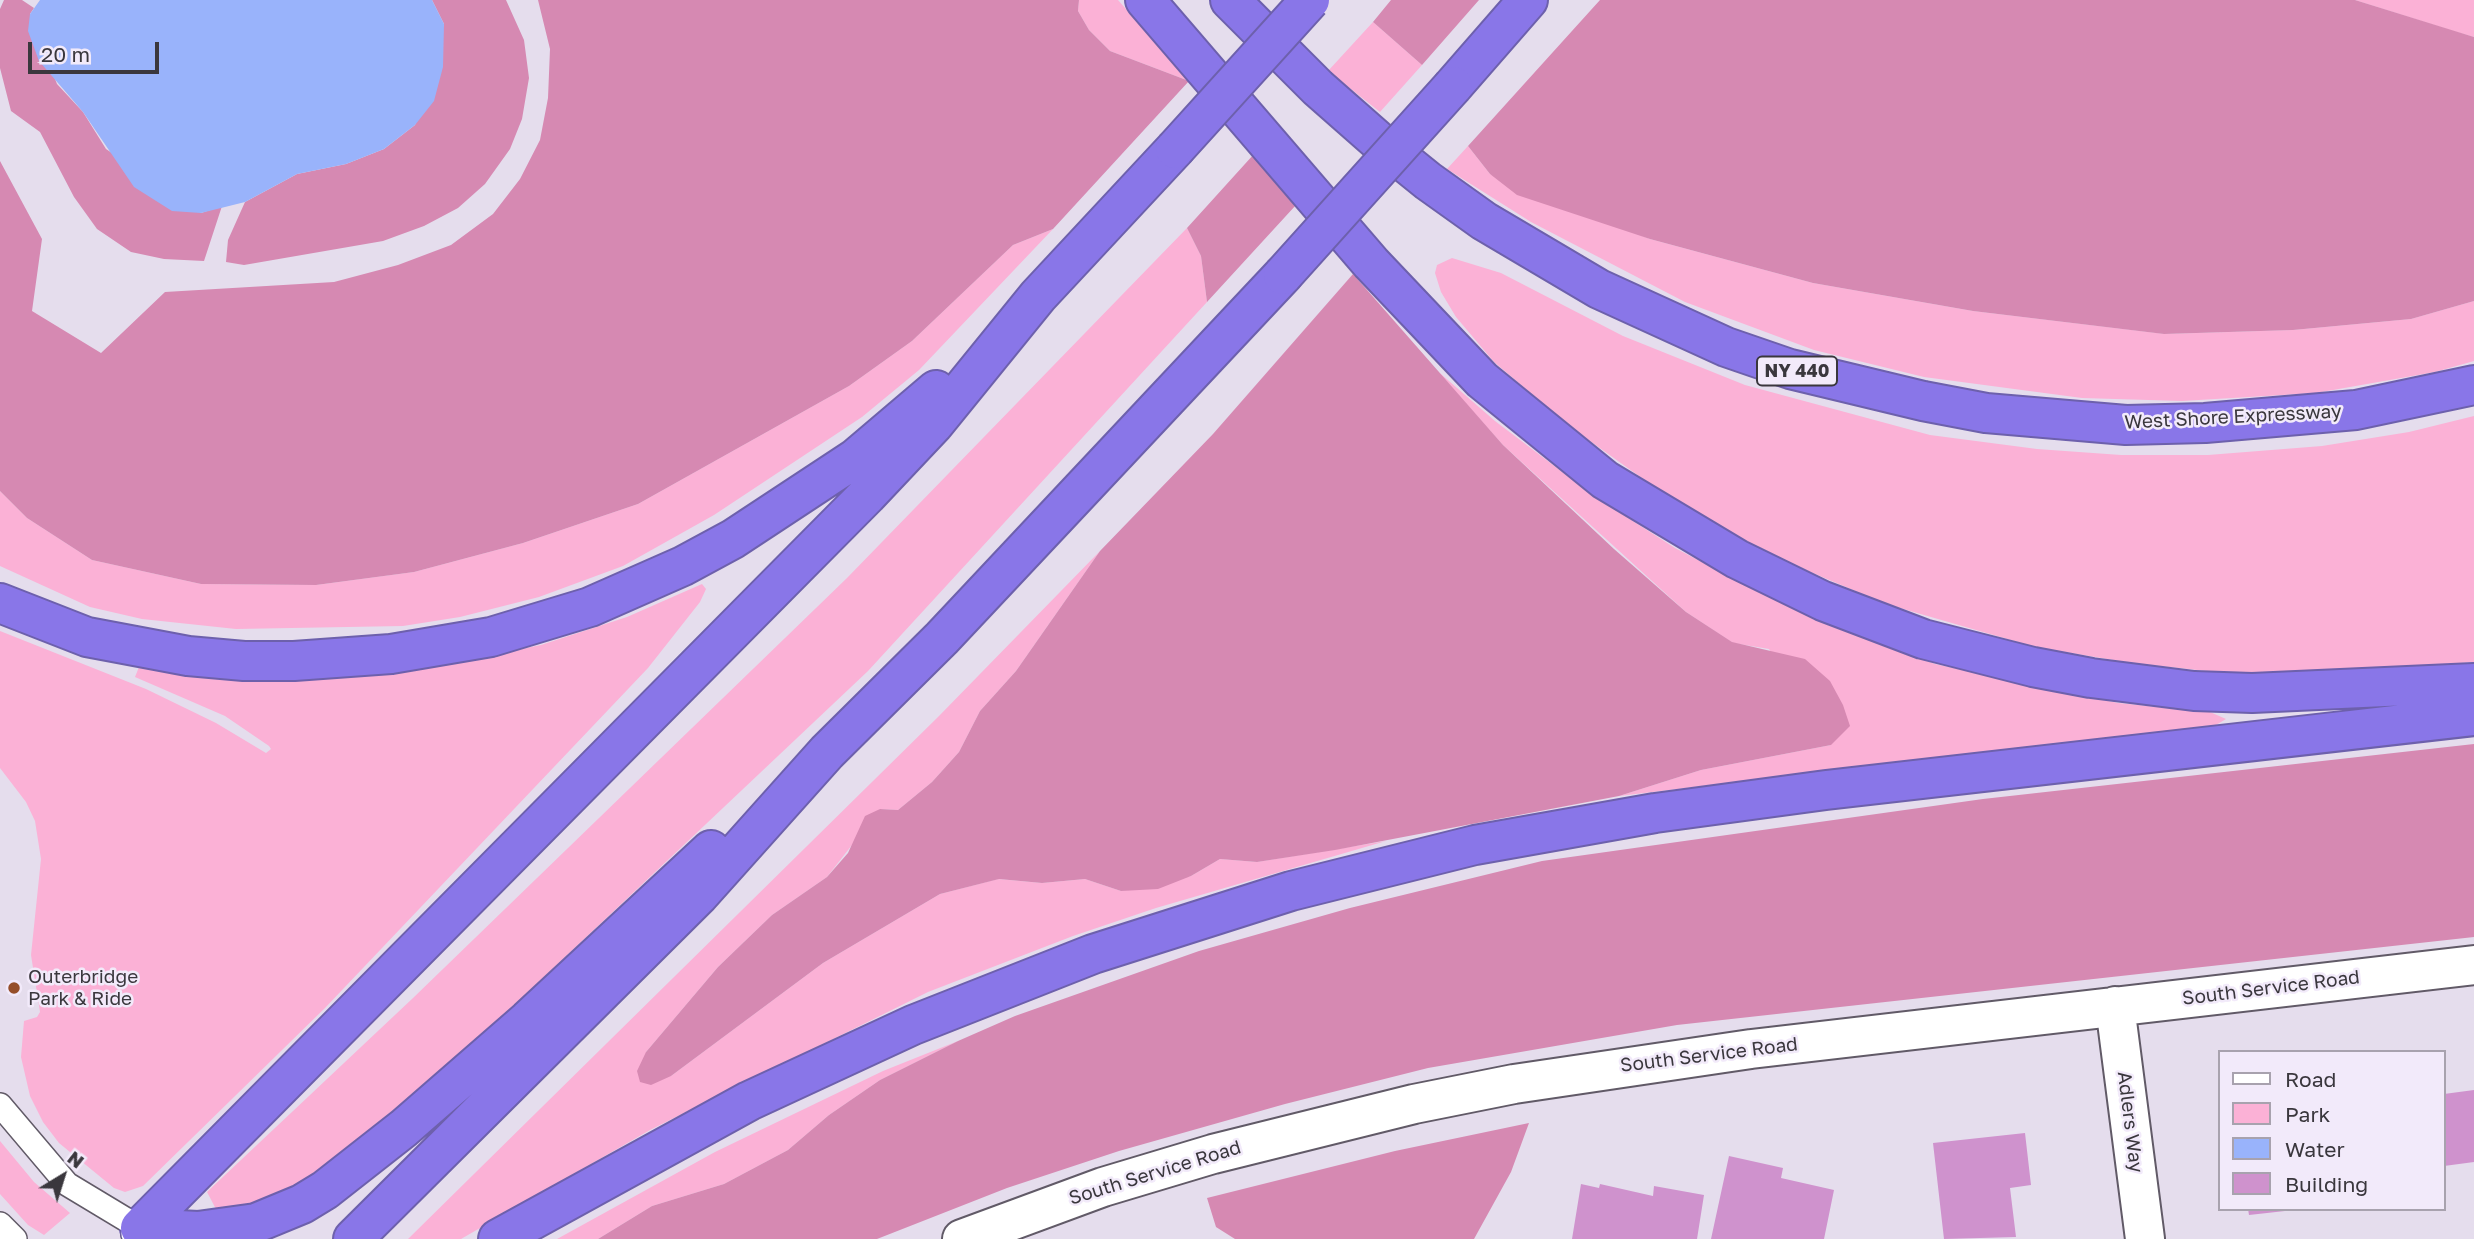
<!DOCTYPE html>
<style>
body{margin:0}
#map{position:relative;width:2474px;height:1239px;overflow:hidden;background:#e5dded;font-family:"Golos Text",sans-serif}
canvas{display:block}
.legend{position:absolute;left:2218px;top:1050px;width:228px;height:161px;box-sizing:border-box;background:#f2eafa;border:2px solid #a8a2ae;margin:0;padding:9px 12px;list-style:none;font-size:21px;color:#3a373d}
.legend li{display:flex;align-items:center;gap:14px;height:35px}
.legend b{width:35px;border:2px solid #a8a2ae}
.north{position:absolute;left:28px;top:1141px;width:70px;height:70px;-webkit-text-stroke:5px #f2eafa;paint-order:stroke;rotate:38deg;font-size:19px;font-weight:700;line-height:28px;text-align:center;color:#3a373d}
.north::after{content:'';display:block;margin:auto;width:24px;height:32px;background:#3a373d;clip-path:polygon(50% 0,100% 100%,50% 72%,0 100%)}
.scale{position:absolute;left:28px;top:42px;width:131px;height:32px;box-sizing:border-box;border:4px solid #3a373d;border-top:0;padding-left:9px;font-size:21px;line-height:24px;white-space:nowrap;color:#3a373d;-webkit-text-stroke:5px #f2eafa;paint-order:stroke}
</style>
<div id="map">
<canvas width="2474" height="1239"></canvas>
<ul class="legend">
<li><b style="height:9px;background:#fff"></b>Road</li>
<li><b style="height:19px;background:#fbb1d6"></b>Park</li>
<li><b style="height:19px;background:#99b3fb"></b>Water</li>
<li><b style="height:19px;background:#cf92cd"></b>Building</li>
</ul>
<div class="north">N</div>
<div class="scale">20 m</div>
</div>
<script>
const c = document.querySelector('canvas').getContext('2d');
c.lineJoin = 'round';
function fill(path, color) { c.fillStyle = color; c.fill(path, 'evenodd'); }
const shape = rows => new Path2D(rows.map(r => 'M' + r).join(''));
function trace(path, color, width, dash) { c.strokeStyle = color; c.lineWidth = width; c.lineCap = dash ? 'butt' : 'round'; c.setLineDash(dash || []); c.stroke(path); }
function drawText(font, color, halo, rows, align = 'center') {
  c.font = font + ' "Golos Text",sans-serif'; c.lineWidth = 5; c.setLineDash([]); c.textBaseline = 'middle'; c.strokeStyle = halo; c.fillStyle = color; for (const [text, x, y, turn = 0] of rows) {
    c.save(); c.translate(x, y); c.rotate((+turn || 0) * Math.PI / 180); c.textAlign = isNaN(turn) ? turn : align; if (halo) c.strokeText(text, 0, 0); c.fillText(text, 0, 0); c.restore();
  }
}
fill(shape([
 [1079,0,1118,0,1189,81,1110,51,1089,30,1078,11],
 [2355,0,2474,0,2474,37,2453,31],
 [1373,22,1422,65,1380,112,1328,71],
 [1468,146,1490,174,1650,239,1813,283,1973,311,2165,334,2293,330,2411,319,2474,301,2474,361,2435,372,2316,393,2182,401,2082,398,1924,377,1814,350,1685,302,1531,222,1447,169],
 [1187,228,1201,256,1207,302,868,671,508,1011,323,1171,259,1205,217,1211,207,1192,413,998,847,578],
 [1053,229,919,370,862,417,714,515,623,566,539,597,460,617,403,626,236,629,142,619,90,607,0,566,0,491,27,518,92,560,201,584,316,585,414,572,523,543,638,504,849,386,912,341,1013,245],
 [1452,258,1501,273,1623,336,1745,385,1930,435,2037,449,2121,455,2208,455,2322,446,2409,432,2474,416,2474,662,2306,674,2226,673,2131,663,2035,647,1886,604,1808,571,1724,530,1667,496,1569,426,1494,362,1456,317,1441,292,1435,273,1437,265],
 [1434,368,1495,421,1594,496,1675,548,1769,597,1855,635,1935,664,2118,703,2210,712,2226,719,2216,725,1619,796,1701,770,1831,745,1769,649,1733,643,1686,612,1503,445],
 [1100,551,1016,671,980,711,959,752,932,782,898,810,880,809,827,877,772,915,718,967,646,1052,671,1076,823,963,940,894,998,879,1042,883,1085,879,1121,891,1191,876,1220,859,1257,862,1386,841,1156,908,1073,936,928,992,650,1130,461,1239,408,1239,939,716],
 [702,584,706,589,700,602,648,668,325,1008,143,1186,125,1192,114,1188,59,1143,43,1122,30,1096,21,1057,24,1021,37,1017,40,1012,31,955,41,859,35,821,26,802,0,768,0,631,146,689,216,723,266,753,271,749,269,746,225,716,135,677,139,667,224,677,297,679,407,672,541,645,627,617],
 [958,1041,880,1080,829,1115,788,1150,724,1184,652,1206,598,1239,557,1239,715,1152,883,1071],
 [0,1141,34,1182,70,1213,44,1235,28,1225,0,1194]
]), '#fbb1d6');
fill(shape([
 [4,0,22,0,34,8,30,14,57,84,83,112,106,149,201,213,222,206,204,261,164,259,131,252,97,229,74,197,40,132,11,111,0,68,0,9],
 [432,0,506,0,524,40,529,78,522,119,510,149,485,184,458,208,424,226,383,241,244,265,226,262,228,240,245,202,297,174,346,164,384,149,415,125,444,24],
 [538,0,1079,0,1078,11,1089,30,1110,51,1189,81,1053,229,1013,245,912,341,849,386,638,504,523,543,414,572,316,585,201,584,92,560,27,518,0,491,0,161,42,239,32,311,101,353,165,292,334,282,398,265,451,245,493,214,520,179,540,140,548,98,550,49],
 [1391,0,1479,0,1422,65,1373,22],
 [1600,0,2355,0,2474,37,2474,301,2411,319,2293,330,2164,334,1973,311,1813,283,1650,239,1517,195,1490,174,1468,146],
 [1254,154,1296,205,1207,302,1201,256,1187,228],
 [1353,274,1503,445,1614,549,1686,612,1732,642,1805,659,1830,681,1843,705,1850,726,1831,745,1701,770,1619,796,1335,850,1257,862,1220,859,1191,876,1158,889,1121,891,1085,879,1042,883,999,879,940,894,823,963,671,1076,651,1085,640,1082,637,1071,646,1052,718,967,772,915,827,877,848,853,865,816,880,809,898,810,932,782,959,752,980,711,1016,671,1100,551,1213,434],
 [2474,744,2474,937,1677,1025,1428,1068,1285,1104,1119,1151,1007,1188,877,1239,598,1239,652,1206,724,1184,788,1150,829,1115,880,1080,958,1041,1015,1016,1199,951,1350,908,1542,861,1983,799],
 [1529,1123,1511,1172,1474,1239,1235,1239,1216,1227,1207,1198,1395,1151]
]), '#d689b2');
fill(shape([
 [40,0,432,0,444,24,443,67,434,101,415,125,384,149,346,164,297,174,245,202,201,213,172,211,134,187,83,112,39,61,28,31,30,14]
]), '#99b3fb');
fill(shape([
 [2474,1090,2474,1162,2444,1166,2444,1094],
 [2025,1133,2031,1185,2010,1188,2016,1237,1944,1239,1933,1143],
 [1729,1156,1783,1168,1781,1178,1834,1190,1824,1239,1711,1239],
 [1581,1184,1599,1188,1600,1184,1653,1196,1654,1186,1704,1195,1697,1239,1572,1239],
 [2248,1209,2284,1209,2285,1211,2249,1215]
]), '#cf92cd');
const service = shape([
 [0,1105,67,1184,140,1228,133,1234],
 [0,1224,15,1239]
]);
const minor = shape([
 [2115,1006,2145,1239],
 [962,1239,1103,1187,1213,1154,1414,1104,1514,1084,1751,1049,2474,965]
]);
const motorway = shape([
 [1145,0,1371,263,1482,380,1605,480,1737,559,1823,601,1923,639,2033,667,2091,678,2194,691,2252,693,2474,683],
 [1230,0,1318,88,1376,139,1428,181,1484,221,1599,289,1726,347,1790,369,1923,401,1986,413,2126,425,2205,423,2356,410,2474,385],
 [1453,86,1528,0],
 [0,603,87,637,188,656,244,661,294,661,391,654,491,637,590,607,683,566,733,539,856,458,936,390],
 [140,1228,867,495,934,424,1038,296,1175,149],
 [140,1228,198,1231,256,1223,302,1204,325,1190,404,1128,528,1020,711,850],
 [353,1239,699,895,827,752,942,638,1283,275],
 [498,1239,749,1101,913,1025,1093,954,1291,891,1475,845,1655,813,1826,790,2474,716]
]);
trace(service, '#615a67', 26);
trace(minor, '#615a67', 42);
trace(motorway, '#6d60ac', 42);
trace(service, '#fff', 23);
trace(minor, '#fff', 38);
trace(motorway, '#8976e8', 38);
const motorwayBridge = shape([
 [1175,149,1310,0],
 [1283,275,1453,86]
]);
trace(motorwayBridge, '#6d60ac', 42, []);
trace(motorwayBridge, '#8976e8', 38);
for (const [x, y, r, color] of [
 [14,988,7,"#954e29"]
]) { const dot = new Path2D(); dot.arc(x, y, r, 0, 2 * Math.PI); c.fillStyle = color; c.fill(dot); trace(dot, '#f2eafa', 2.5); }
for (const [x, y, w] of [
 [1797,371,80]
]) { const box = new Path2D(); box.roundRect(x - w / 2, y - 14.5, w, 29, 5); c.fillStyle = '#f2eafa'; c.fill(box); trace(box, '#3a373d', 2); }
drawText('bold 18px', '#3a373d', null, [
 ["NY 440",1797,371]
]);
drawText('19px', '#3a373d', '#f2eafa', [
 ["West Shore Expressway",2233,417,-3],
 ["South Service Road",2271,988,-7],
 ["South Service Road",1709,1055,-7],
 ["Adlers Way",2130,1122,83],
 ["South Service Road",1155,1173,-17]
]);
drawText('19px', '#3a373d', '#f2eafa', [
 ["Outerbridge",28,977],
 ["Park & Ride",28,999]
], 'left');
</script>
